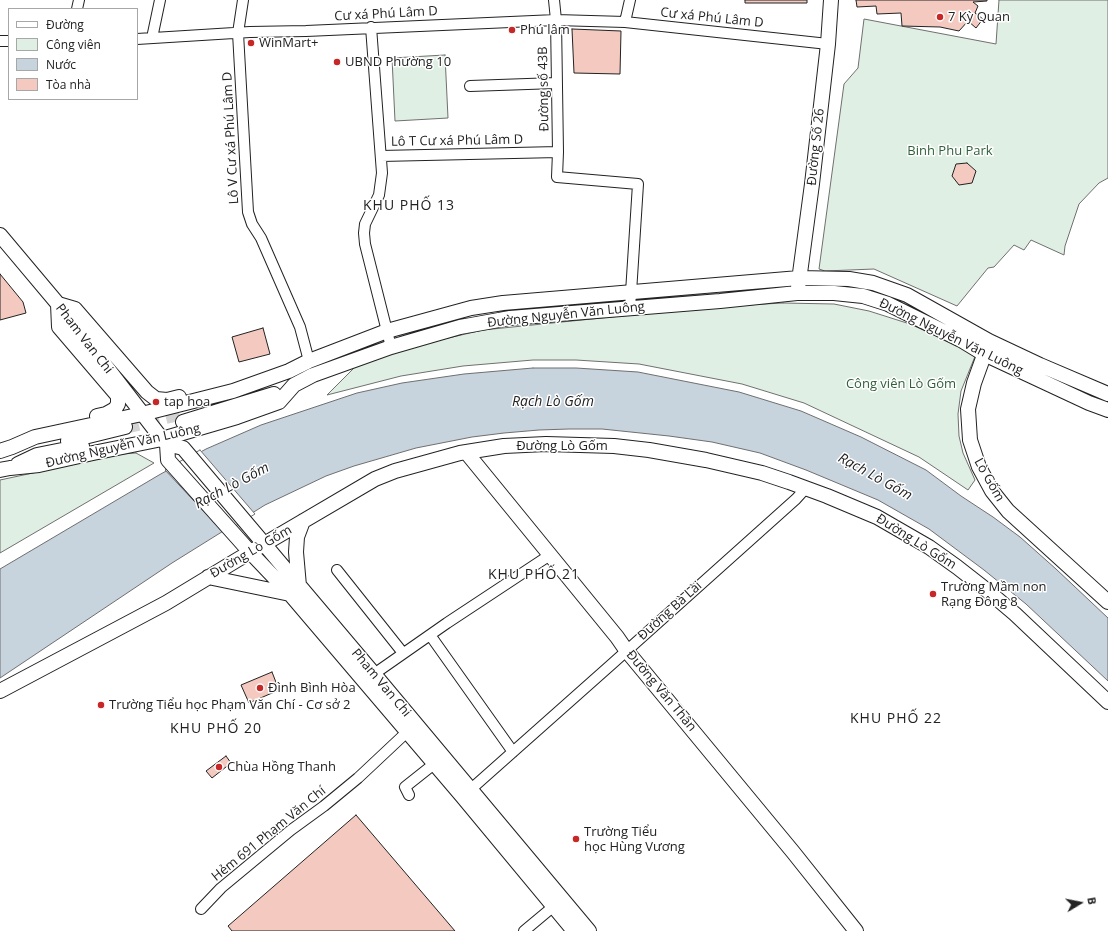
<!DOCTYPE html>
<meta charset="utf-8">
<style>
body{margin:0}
#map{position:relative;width:1108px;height:931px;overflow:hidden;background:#fff;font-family:"Open Sans",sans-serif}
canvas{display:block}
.legend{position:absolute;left:8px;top:8px;width:130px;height:92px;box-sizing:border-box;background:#fff;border:1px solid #a7a7a7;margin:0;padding:5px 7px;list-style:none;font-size:12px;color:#222}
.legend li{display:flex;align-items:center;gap:8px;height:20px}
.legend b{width:20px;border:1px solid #a7a7a7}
.north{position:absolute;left:1060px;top:883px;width:40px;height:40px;-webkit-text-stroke:3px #fff;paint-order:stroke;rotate:80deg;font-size:11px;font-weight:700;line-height:16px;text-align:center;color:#222}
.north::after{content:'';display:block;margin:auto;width:14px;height:18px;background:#222;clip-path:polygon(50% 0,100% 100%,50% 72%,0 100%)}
</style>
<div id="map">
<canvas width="1108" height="931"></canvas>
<ul class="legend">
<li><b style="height:5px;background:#fff"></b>Đường</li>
<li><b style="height:11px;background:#e0efe3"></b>Công viên</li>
<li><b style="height:11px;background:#c7d3dd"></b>Nước</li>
<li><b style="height:11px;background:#f3c9c0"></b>Tòa nhà</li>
</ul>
<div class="north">B</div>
</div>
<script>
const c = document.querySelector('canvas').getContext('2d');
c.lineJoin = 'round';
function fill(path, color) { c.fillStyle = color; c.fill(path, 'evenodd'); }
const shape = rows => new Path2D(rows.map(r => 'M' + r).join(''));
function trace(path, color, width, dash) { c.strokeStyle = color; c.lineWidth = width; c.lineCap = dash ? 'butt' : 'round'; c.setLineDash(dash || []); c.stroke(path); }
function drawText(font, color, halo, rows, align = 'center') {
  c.font = font + ' "Open Sans",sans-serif'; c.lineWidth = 3; c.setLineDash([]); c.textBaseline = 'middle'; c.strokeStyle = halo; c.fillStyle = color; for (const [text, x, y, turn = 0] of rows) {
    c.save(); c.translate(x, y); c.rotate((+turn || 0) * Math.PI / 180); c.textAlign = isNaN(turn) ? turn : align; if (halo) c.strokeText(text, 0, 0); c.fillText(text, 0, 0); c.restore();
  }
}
const green = shape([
 [999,0,1108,0,1108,178,1099,183,1079,204,1065,246,1064,255,1031,240,1024,250,1014,245,994,267,988,268,957,306,874,269,825,271,819,269,844,84,858,68,864,19,996,44,999,0],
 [445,55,448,118,395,121,392,58,445,55],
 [783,303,834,304,869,311,910,324,976,354,961,391,958,414,959,436,963,453,975,480,968,490,919,457,804,403,742,384,639,364,576,360,533,360,463,366,401,376,327,395,359,363,422,344,483,330,710,307,783,303],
 [136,453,154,463,0,553,0,480,122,454,136,453]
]);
fill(green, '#e0efe3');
trace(green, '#6f6f6f', 1);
const water = shape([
 [533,368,576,368,638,372,739,392,801,411,861,437,926,470,961,496,993,517,1020,537,1056,569,1108,618,1108,681,1026,604,984,570,929,529,878,500,806,470,760,453,712,442,669,436,602,429,569,429,539,430,504,433,472,437,416,448,354,466,326,476,265,505,172,563,0,678,0,569,159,475,206,449,261,425,357,393,402,383,464,374,533,368]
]);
fill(water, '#c7d3dd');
trace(water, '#6f6f6f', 1);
const pier = shape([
 [200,450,255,514,224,533,165,470,200,450]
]);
fill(pier, '#fff');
trace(pier, '#6f6f6f', 1);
const building = shape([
 [745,0,807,0,807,3,745,3,745,0],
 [856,0,987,0,987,1,973,2,978,6,975,13,983,19,976,28,968,21,959,31,940,27,902,26,901,13,877,14,876,6,857,7,856,0],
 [572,29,621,31,620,74,574,73,572,29],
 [967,163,976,171,972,183,959,185,952,176,956,164,967,163],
 [0,274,23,302,26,313,0,320,0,274],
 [263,328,270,354,239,362,232,337,263,328],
 [272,672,279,690,249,703,241,685,272,672],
 [226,756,231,763,212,778,206,771,226,756],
 [356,815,455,931,232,931,228,926,356,815]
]);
fill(building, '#f3c9c0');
trace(building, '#222', 1);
trace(shape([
 [125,427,182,413]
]), '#d3d3d3', 14, [14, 7]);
const street = shape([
 [243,0,238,33,248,212,252,224,261,238,300,327,309,361],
 [554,0,556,20,558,152,557,177,638,184,630,308],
 [77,9,79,0],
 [625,22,630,0],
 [371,27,382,173,379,195,365,224,364,233,365,244,391,347],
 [152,38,160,0],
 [137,39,250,32,306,31,556,20,625,22,828,44],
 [0,41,9,41],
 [470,86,556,83],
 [381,156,558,152],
 [337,570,403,653],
 [430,635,513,752],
 [374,674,447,623,550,555],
 [470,790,613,663,796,499,806,488],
 [409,795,405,787,434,764],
 [201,909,221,888,291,830,324,806,358,778,407,732],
 [524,931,554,906]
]);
const secondary = shape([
 [0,235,58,304,162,439,167,444,183,448,374,674,589,931],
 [798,288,812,184,828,44,831,0],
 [987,347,974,383,968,409,970,440,979,467,992,491,1008,511,1108,602],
 [97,416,106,414,115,409,118,404,118,396,59,327,58,304,75,309,147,392,156,399,167,400,179,397],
 [183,422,274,394],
 [68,441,125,427],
 [167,444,168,460,250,552,290,594,462,796,574,931],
 [0,451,12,447,35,437,142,414,233,391,289,371,309,361,387,331,471,308,503,303,799,278,849,279,873,283,907,295,989,341,1040,365,1108,394],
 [466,452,617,637,626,650,793,852,856,931],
 [18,464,37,455,82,446],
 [0,470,10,468,39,465,93,453,162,439,237,417,279,402,294,385,313,375,391,347,460,327,510,318,720,301,797,293,834,293,863,296,888,304,961,340,984,354,1089,403,1108,410],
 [208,577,290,594],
 [299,586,296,552,297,537,303,521],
 [0,691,166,603,237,560,375,479,395,471,460,453,504,446,546,444,614,446,649,450,706,460,762,473,789,482,827,496,877,517,929,547,957,567,989,592,1015,614,1108,702]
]);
trace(street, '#222', 12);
trace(secondary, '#222', 16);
trace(street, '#fff', 10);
trace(secondary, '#fff', 14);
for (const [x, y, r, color] of [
 [940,17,4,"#c62828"],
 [512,30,4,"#c62828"],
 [251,43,4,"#c62828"],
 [337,62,4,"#c62828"],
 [156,402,4,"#c62828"],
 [933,594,4,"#c62828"],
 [260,688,4,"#c62828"],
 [101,705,4,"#c62828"],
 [219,767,4,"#c62828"],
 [576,839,4,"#c62828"]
]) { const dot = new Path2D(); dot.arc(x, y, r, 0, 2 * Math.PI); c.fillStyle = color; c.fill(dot); trace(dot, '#fff', 1.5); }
drawText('13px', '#222', '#fff', [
 ["Cư xá Phú Lâm D",386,14,-3],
 ["Cư xá Phú Lâm D",712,18,6],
 ["Đường số 43B",544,89,-91],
 ["Lô V Cư xá Phú Lâm D",231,138,-93],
 ["Lô T Cư xá Phú Lâm D",457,141,-1],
 ["Đường Số 26",816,147,-84],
 ["Đường Nguyễn Văn Luông",566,315,-6],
 ["Đường Nguyễn Văn Luông",951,337,26],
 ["Pham Van Chi",84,339,52],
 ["Đường Nguyễn Văn Luông",123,446,-13],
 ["Đường Lò Gốm",562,446],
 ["Lò Gốm",989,480,60],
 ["Đường Lò Gốm",916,542,32],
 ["Đường Lò Gốm",251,552,-30],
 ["Đường Bà Lài",670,611,-42],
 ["Pham Van Chi",381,683,50],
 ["Đường Văn Thân",661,691,50],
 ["Hẻm 691 Phạm Văn Chí",269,834,-39]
]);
drawText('13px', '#222', '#fff', [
 ["7 Kỳ Quan",948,17],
 ["Phú lâm",520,30],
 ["WinMart+",259,43],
 ["UBND Phường 10",345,62],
 ["tap hoa",164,402],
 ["Trường Mầm non",941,587],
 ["Rạng Đông 8",941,602],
 ["Đình Bình Hòa",268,688],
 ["Trường Tiểu học Phạm Văn Chí - Cơ sở 2",109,705],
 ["Chùa Hồng Thanh",227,767],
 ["Trường Tiểu",584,832],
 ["học Hùng Vương",584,847]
], 'left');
drawText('13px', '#2f5e38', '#fff', [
 ["Binh Phu Park",950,151],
 ["Công viên Lò Gốm",901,384]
]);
c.letterSpacing = '1px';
drawText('14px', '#222', '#fff', [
 ["KHU PHỐ 13",409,206],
 ["KHU PHỐ 21",534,575],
 ["KHU PHỐ 22",896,719],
 ["KHU PHỐ 20",216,729]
]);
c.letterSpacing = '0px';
drawText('italic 14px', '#222', '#fff', [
 ["Rạch Lò Gốm",553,402],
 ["Rạch Lò Gốm",875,477,29],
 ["Rạch Lò Gốm",232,486,-28]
]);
</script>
